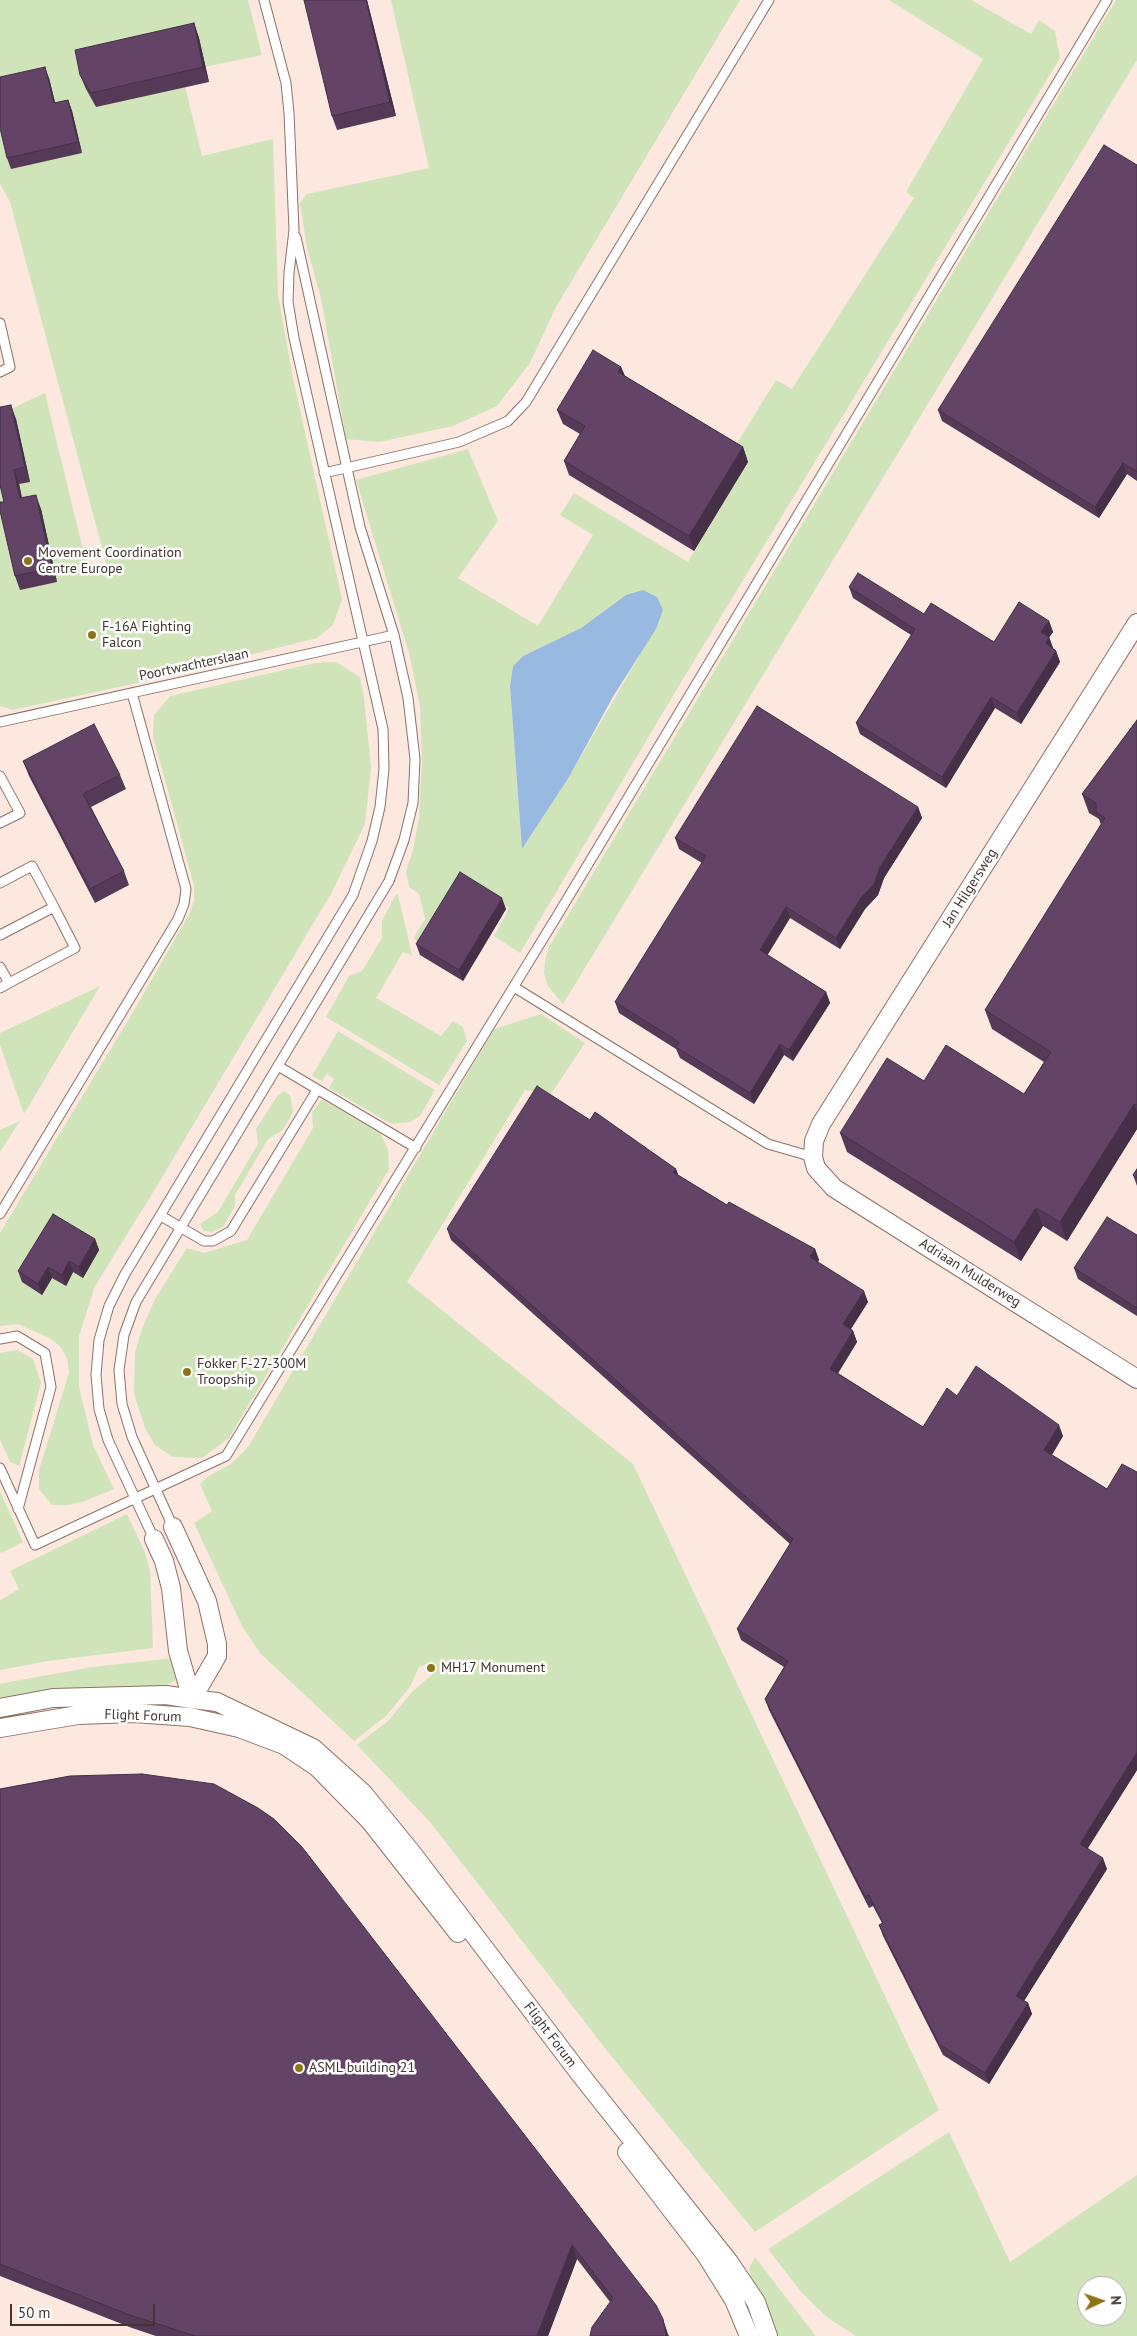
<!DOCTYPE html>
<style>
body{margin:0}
#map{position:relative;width:1137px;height:2336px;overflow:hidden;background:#fce8df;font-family:"PT Sans",sans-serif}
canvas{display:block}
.north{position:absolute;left:1077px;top:2276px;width:50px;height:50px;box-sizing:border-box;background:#fff;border:1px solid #b3aeac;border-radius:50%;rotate:87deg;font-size:14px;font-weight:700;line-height:20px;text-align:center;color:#42352f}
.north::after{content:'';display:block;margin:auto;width:18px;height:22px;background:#8c7418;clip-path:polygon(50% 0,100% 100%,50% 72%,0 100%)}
.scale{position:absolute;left:10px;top:2304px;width:145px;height:22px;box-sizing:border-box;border:2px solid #42352f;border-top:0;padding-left:6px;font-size:15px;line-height:18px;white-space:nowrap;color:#42352f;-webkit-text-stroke:4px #fff;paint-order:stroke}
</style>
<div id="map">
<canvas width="1137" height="2336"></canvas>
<div class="north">N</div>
<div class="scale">50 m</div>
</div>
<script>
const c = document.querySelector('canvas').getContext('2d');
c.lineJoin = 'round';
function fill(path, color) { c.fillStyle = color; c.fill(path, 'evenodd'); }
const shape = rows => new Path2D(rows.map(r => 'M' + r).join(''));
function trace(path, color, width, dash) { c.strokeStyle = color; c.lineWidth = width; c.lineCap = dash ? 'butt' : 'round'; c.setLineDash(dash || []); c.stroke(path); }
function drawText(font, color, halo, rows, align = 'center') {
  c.font = font + ' "PT Sans",sans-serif'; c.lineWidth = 5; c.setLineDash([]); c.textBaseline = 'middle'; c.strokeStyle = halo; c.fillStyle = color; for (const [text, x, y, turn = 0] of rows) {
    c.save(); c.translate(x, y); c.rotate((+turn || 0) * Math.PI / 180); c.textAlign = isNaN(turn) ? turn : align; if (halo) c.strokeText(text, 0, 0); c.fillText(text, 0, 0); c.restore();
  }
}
fill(shape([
 [0,0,248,0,262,55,200,68,174,41,202,156,273,139,278,295,293,378,342,599,333,625,317,638,137,683,13,710,0,706,0,414,45,393,85,558,109,574,10,202,0,184],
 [391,0,740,0,556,307,530,363,497,406,453,426,379,442,346,439,321,298,307,248,300,203,307,194,429,168],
 [889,0,971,0,1031,34,1039,20,1055,31,1060,58,680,684,520,953,494,936,509,908,459,877,418,944,414,937,425,919,419,894,409,887,406,871,413,850,419,818,422,762,420,706,409,653,356,480,468,449,498,521,458,578,538,626,593,535,560,515,574,493,688,562,749,460,734,448,776,380,792,389,914,198,906,192,983,59],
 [626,595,638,658,569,777,522,849,510,686,513,666,523,656,581,628],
 [1116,0,1137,0,1137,60,563,1004,548,986,544,973,545,960,549,947],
 [336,662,360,677,364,697,371,768,365,824,332,892,152,1194,95,1286,79,1336,79,1386,93,1445,114,1489,85,1501,68,1505,52,1505,39,1489,39,1470,69,1373,67,1358,60,1346,49,1338,18,1324,0,1326,0,1233,136,1007,190,913,194,900,194,885,153,737,154,715,170,696,315,663],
 [396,894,398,895,412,955,403,952,376,998,441,1036,453,1021,463,1027,467,1041,439,1085,326,1017,349,976,362,971,382,938,382,921],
 [100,986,24,1114,0,1045,0,1033],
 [541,1014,585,1043,551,1094,525,1090,407,1282,633,1464,939,2110,755,2232,608,2052,431,1823,357,1745,389,1720,412,1692,435,1672,436,1666,431,1663,419,1667,410,1687,386,1716,354,1741,261,1654,242,1626,194,1523,212,1511,200,1484,207,1477,231,1464,248,1447,494,1029],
 [338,1031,435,1090,420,1116,410,1122,392,1124,329,1088,334,1079,327,1074,322,1081,312,1076],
 [285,1091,290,1095,293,1112,283,1130,268,1139,235,1195,235,1206,223,1227,211,1232,204,1231,200,1224,218,1212,258,1144,256,1129,278,1095],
 [322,1099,380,1133,388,1149,389,1169,229,1438,202,1458,173,1457,155,1445,145,1428,134,1394,135,1352,143,1326,156,1297,187,1248,204,1253,247,1240,313,1128,312,1113],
 [20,1121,0,1152,0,1130],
 [18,1350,33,1359,41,1383,19,1466,10,1462,0,1440,0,1353],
 [0,1491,23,1542,1,1553,0,1551],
 [127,1514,144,1550,150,1570,153,1648,48,1661,0,1670,0,1600,19,1589,10,1571],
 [172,1658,178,1679,163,1687,0,1701,0,1684,9,1682,93,1667],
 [949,2132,1010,2262,1137,2175,1137,2336,856,2336,828,2318,802,2293,768,2249],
 [1087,2286,1117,2286,1117,2316,1087,2316],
 [755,2257,811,2330,815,2336,774,2336,752,2283,749,2268]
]), '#d0e4ba');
fill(shape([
 [643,590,657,597,663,610,656,629,614,695,569,777,522,849,510,686,513,666,523,656,581,628,626,595]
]), '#98bae0');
const service = shape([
 [0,323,10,367,0,372],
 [324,473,459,442,508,421,526,402,769,0],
 [0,722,394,635],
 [0,776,20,813,0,823],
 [0,883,32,866,54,907],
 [0,935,54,907,75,948,9,983],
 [0,967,9,983,0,988],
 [514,987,768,1144,813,1157],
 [278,1066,416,1148],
 [0,1214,178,919,184,904,186,889,132,693],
 [161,1216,204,1241,213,1241,231,1231,317,1090],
 [0,1339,17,1336,45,1353,51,1387,18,1509],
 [0,1468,35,1545,226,1456,557,916,1107,0],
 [173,1527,132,1437,122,1404,119,1370,124,1335,136,1302,389,881,404,840,413,803,415,759,408,698,394,635,360,527,296,237],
 [154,1539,108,1440,99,1409,96,1375,99,1340,109,1306,125,1274,353,895,372,841,380,807,384,769,383,729,294,338,288,302,289,273,294,230,289,113,286,83,264,0]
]);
const minor = shape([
 [1137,623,821,1124,814,1141,813,1157,816,1168,834,1188,1137,1379],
 [173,1527,207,1601,217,1644,217,1656,192,1699],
 [154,1539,164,1561,171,1588,178,1651,192,1699],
 [0,1708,53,1698,166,1695,192,1699,217,1702,313,1748,363,1793,412,1853,580,2074,729,2262,756,2302,768,2336],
 [0,1728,78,1715,134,1713,190,1717,239,1728,284,1745,317,1767],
 [315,1759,317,1767,370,1821,458,1933],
 [627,2152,706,2255,734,2300,749,2336]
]);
trace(service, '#8f7165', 11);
trace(minor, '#8f7165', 20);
trace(service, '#fff', 9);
trace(minor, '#fff', 18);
fill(shape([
 [367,0,396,116,337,130,332,116],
 [194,23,199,38,209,82,96,107,86,89,80,75],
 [49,78,55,103,68,100,72,111,82,153,11,169,7,158],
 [1137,165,1137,481,1127,474,1099,518,942,421,938,410],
 [621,367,625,376,743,447,748,462,694,551,569,475,564,461,580,434,563,424,557,410],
 [0,407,16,419,30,482,19,484,22,498,41,509,57,582,20,590,15,576,4,502,1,488,0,488],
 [849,587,924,614,994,642,1049,621,1053,632,1049,637,1053,648,1053,649,1056,651,1060,662,1021,724,995,708,946,788,860,734,856,723,911,635,853,598],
 [1137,720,1137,1129,1067,1241,1043,1226,1021,1261,847,1152,840,1133,924,1081,1024,1094,1044,1062,992,1029,985,1010,1101,825,1099,819,1089,813,1082,794],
 [23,761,120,775,126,789,91,807,124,871,129,885,95,903,29,776],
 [918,807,922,818,884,878,878,895,865,909,840,949,790,918,767,955,826,992,830,1003,793,1061,784,1055,754,1104,680,1058,676,1049,619,1013,615,1002,702,863,679,849,675,838],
 [506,909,463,981,420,955,416,944],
 [590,1120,676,1169,678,1175,727,1205,815,1249,819,1260,818,1262,868,1302,851,1329,853,1331,857,1342,838,1373,923,1427,957,1396,1063,1436,1052,1455,1107,1489,1137,1472,1137,1770,1088,1848,1107,1869,1024,2001,1028,2003,1032,2014,989,2084,943,2055,883,1936,879,1925,882,1923,873,1906,869,1908,769,1710,765,1699,784,1667,741,1640,737,1629,790,1544,451,1240,447,1229],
 [1137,1169,1137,1186,1133,1175],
 [1137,1235,1137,1316,1078,1279,1074,1268],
 [95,1239,99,1250,83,1278,73,1272,66,1286,52,1278,42,1295,22,1282,18,1271],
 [70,1776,668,2334,610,2302,577,2259,548,2336,156,2336,132,2328,0,2276,0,1789]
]), '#553a58');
fill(shape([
 [366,0,367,0,396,116,390,102],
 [194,23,199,38,209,82,203,67],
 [45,67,49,78,58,114,54,103],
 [68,100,72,111,82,153,78,142],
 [621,367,627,381,618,372],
 [11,405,16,419,30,482,25,467],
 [743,447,748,462,694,551,689,536],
 [1123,463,1127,474,1099,518,1095,507],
 [14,470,19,484,25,513,20,498],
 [36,495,41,509,57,582,52,568],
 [1049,621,1053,632,1045,643,1041,632],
 [1049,637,1053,648,1050,654,1046,643],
 [1056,651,1060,662,1021,724,1017,713],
 [991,697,995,708,946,788,942,777],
 [918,807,922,818,884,878,878,895,865,909,840,949,836,938],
 [502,898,506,909,463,981,459,970],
 [786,907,790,918,764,961,760,950],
 [826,992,830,1003,793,1061,789,1050],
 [780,1044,784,1055,754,1104,750,1093],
 [1134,1104,1137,1112,1137,1129,1067,1241,1060,1222],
 [676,1169,680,1180,673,1172],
 [1036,1208,1043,1226,1021,1261,1014,1242],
 [95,1239,99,1250,83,1278,79,1267],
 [815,1249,819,1260,814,1268,810,1257],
 [69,1261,73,1272,66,1286,62,1275],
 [48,1267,52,1278,42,1295,38,1284],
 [864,1291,868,1302,847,1335,843,1324],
 [853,1331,857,1342,834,1380,830,1369],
 [1059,1425,1063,1436,1048,1461,1044,1450],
 [1137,1752,1137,1770,1084,1854,1080,1844],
 [1103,1858,1107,1869,1020,2007,1016,1996],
 [1028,2003,1032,2014,989,2084,985,2073],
 [572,2245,577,2259,548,2336,537,2336],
 [663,2319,668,2334,669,2336,666,2336]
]), '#453047');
const building = shape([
 [304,0,366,0,390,102,332,116,304,0],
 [194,23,203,67,91,93,80,75,75,50,194,23],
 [45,67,54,103,68,100,78,142,7,158,0,128,0,77,45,67],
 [1104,145,1137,165,1137,472,1123,463,1095,507,938,410,1104,145],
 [593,350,621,367,618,372,743,447,689,536,564,461,585,426,557,410,593,350],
 [11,405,25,467,14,470,20,498,36,495,52,568,15,576,0,511,0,502,4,502,0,485,0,407,11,405],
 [858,573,924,614,931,603,994,642,1019,602,1049,621,1041,632,1049,637,1046,643,1056,651,1017,713,991,697,942,777,856,723,915,629,849,587,858,573],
 [757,706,918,807,880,867,874,884,861,898,836,938,786,907,760,950,826,992,789,1050,780,1044,750,1093,676,1047,679,1042,615,1002,706,856,675,838,757,706],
 [1137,720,1137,1105,1134,1104,1060,1222,1036,1208,1014,1242,840,1133,887,1058,924,1081,946,1045,1024,1094,1051,1052,985,1010,1105,818,1096,812,1096,803,1082,794,1137,720],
 [94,724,120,775,83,794,124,871,90,889,23,761,94,724],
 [460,872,502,898,459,970,416,944,460,872],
 [537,1086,590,1120,595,1112,676,1169,673,1172,727,1205,729,1202,815,1249,810,1257,864,1291,843,1324,853,1331,830,1369,923,1427,947,1388,957,1396,976,1366,1059,1425,1044,1450,1107,1489,1122,1464,1137,1472,1137,1752,1080,1844,1103,1858,1016,1996,1028,2003,985,2073,939,2044,879,1925,883,1923,869,1895,865,1897,765,1699,788,1661,737,1629,793,1539,447,1229,537,1086],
 [1137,1169,1137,1178,1133,1175,1137,1169],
 [53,1214,95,1239,79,1267,69,1261,62,1275,48,1267,38,1284,18,1271,53,1214],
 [1107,1217,1137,1235,1137,1308,1074,1268,1107,1217],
 [142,1774,214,1784,258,1808,274,1819,302,1847,656,2305,663,2319,666,2336,590,2336,592,2327,613,2298,572,2245,537,2336,195,2336,127,2314,0,2264,0,1789,70,1776,142,1774]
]);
fill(building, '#634466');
trace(building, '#453047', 1);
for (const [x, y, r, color] of [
 [28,561,5,"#8c7418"],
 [92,635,5,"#8c7418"],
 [187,1372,5,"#8c7418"],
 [431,1668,5,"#8c7418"],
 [299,2068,5,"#8c7418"]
]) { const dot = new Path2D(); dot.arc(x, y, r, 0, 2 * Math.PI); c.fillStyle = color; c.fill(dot); trace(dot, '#fff', 2); }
drawText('14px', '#42352f', '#fff', [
 ["Movement Coordination",38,553],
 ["Centre Europe",38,569],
 ["F-16A Fighting",102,627],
 ["Falcon",102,643],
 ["Fokker F-27-300M",197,1364],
 ["Troopship",197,1380],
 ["MH17 Monument",441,1668],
 ["ASML building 21",309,2068]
], 'left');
drawText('14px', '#42352f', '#fff', [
 ["Poortwachterslaan",194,665,-12],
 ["Jan Hilgersweg",970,888,-58],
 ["Adriaan Mulderweg",970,1273,32],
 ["Flight Forum",143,1716,2],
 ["Flight Forum",550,2035,53]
]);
</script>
